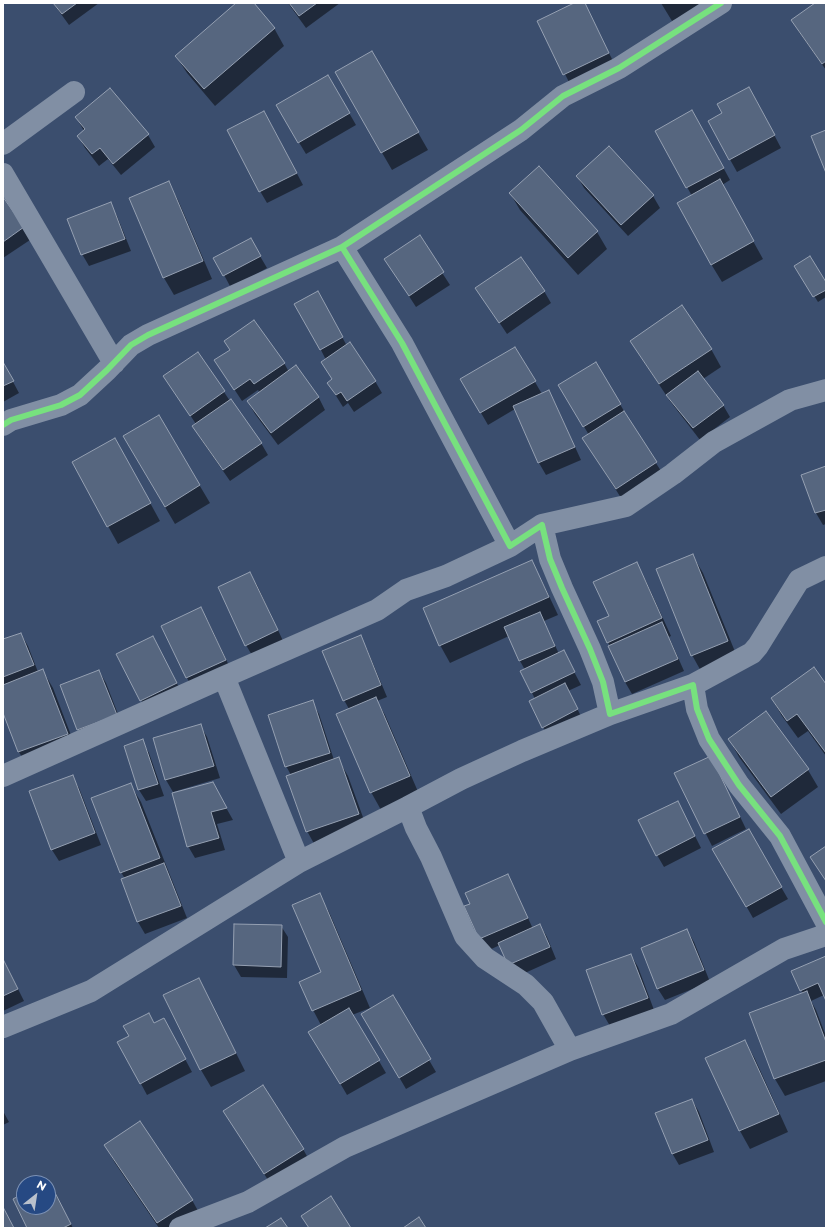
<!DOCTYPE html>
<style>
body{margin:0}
#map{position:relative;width:829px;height:1231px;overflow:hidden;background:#3b4e6e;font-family:Montserrat,sans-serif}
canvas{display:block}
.frame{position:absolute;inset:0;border:4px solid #fff;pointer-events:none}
.north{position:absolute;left:16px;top:1175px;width:40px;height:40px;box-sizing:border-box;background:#264983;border:1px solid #7d92b5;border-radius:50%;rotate:30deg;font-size:11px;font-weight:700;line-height:16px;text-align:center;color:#fff}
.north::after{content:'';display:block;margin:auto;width:14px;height:18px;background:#bac1cc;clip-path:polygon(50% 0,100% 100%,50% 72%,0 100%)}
</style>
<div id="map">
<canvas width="829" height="1231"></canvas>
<div class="frame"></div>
<div class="north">N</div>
</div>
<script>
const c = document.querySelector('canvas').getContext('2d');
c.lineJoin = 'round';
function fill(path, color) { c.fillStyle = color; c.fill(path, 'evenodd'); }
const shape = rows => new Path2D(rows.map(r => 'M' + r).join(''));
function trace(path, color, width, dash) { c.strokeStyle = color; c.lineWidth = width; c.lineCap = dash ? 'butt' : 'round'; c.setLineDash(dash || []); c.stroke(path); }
fill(shape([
 [53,3,99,3,69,25],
 [238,3,252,3,274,28,284,46,215,106,187,73,176,56],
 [288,3,340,3,306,28],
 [576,3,584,3,615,65,571,86,538,21],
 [661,3,709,3,710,4,672,21],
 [817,3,826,4,826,70,799,32,793,20],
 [372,52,428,150,392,170,336,73],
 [328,76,356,125,306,154,277,106],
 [110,89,148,135,155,147,121,175,108,159,99,166,85,148,78,136,84,131,76,117],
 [756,100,781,148,737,172,709,122,724,114],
 [699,123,730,180,722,185,763,259,722,282,711,264,692,196,656,131],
 [271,124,303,185,267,203,260,191],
 [609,148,653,196,660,208,628,236,584,188,577,176],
 [168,182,178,200,212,279,174,295,164,278],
 [510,193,597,232,607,249,578,275,520,210],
 [3,199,30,240,3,258],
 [110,204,117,216,131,251,89,266,82,254],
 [419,237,450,285,416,307,385,259],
 [250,239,267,268,231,288,215,258],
 [795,266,826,284,826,297,818,302],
 [477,289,544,291,551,303,507,334],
 [324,304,347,346,375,381,382,393,354,412,348,403,343,407,328,383,333,380,326,360,321,350],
 [225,341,284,363,289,372,296,367,319,398,325,410,278,445,255,414,248,402,260,393,258,390,242,401,215,360,230,350],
 [631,341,711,349,721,367,703,379,723,405,730,417,700,440,670,401,642,359],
 [198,353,230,401,261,443,268,455,230,481,200,438,194,426,196,424,164,376],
 [3,363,19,393,3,402],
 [596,364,627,416,626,417,663,474,623,501,583,438,589,435,559,385],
 [462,380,535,382,542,394,548,392,555,403,581,460,546,475,539,463,515,409,488,425],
 [159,417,210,503,175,524,124,437],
 [125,457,160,521,118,544,108,526],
 [826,467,826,524,823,525,816,513,802,476],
 [693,556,703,573,738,659,702,673,692,655],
 [531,561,541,579,558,615,544,621,559,654,570,664,581,685,568,691,584,722,550,739,543,727,535,699,522,672,525,670,520,661,509,636,450,663,440,645],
 [636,564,646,581,671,636,669,637,684,671,632,694,625,682,608,642,610,617],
 [250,574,257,585,284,643,253,657,246,645],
 [201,609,208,621,232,672,194,690,187,678,163,626],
 [21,634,28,646,38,672,43,671,53,688,77,751,29,769,19,752,3,710,3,640],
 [360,637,367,649,387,697,377,701,385,715,419,794,381,810,371,792,349,709,344,700],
 [159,649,183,695,148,713,117,655],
 [99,671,106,683,123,727,85,741,78,729],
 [826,685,826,756,808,731,798,738,782,716,772,699],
 [312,702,319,714,334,760,338,759,348,776,368,831,317,849,307,831,291,775,286,766],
 [766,713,808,770,818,787,781,814,739,757,729,739],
 [200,725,207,737,220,778,173,792,166,780,154,738],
 [142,741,149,753,164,796,146,801,139,790,125,747],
 [717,769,746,829,712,846,676,774],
 [72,776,79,788,101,845,59,861,52,850],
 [130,784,141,802,187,918,145,934,138,922,122,880,125,879,121,872],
 [219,795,233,820,217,824,225,850,195,858,188,846],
 [684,814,701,848,664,867,657,855],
 [748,830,788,899,753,918,714,850],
 [507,876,514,887,533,929,540,925,547,937,556,959,516,977,500,945,487,951,480,939,471,904],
 [319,894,329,912,370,1008,352,1015,386,1073,347,1095,310,1032,321,1025,313,1010,322,973],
 [234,925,281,926,288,937,287,978,241,977,234,965],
 [687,930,694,942,710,982,665,1000,658,989],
 [631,955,638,967,654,1010,610,1026,603,1014],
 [826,957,826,998,824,995,811,1001,816,1010,826,1036,826,1081,785,1096,775,1079,750,1013,803,994,801,990],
 [3,959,24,1001,3,1011],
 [198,979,208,997,245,1071,211,1087,201,1070,164,995],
 [392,997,436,1072,406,1089,362,1014],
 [154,1024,170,1031,192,1072,147,1095,119,1043],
 [745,1041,755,1059,788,1132,750,1149,740,1131,707,1058],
 [692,1100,699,1112,714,1152,679,1165,672,1153],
 [3,1111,9,1122,3,1125],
 [224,1111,303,1149,313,1167,275,1191],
 [105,1145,192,1200,202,1218,186,1228,159,1228,115,1163],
 [48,1182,55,1194,73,1228,29,1228,14,1200,24,1195,24,1207,48,1207,48,1183,47,1183]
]), '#0007');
const building = shape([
 [53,3,77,3,62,14,53,3],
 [236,3,254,3,275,28,204,89,175,56,236,3],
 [289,3,317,3,299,16,289,3],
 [574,3,585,3,609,53,563,75,537,21,574,3],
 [815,3,826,3,826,61,822,64,791,20,815,3],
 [372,51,419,132,381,153,335,72,372,51],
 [328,75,350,113,298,143,276,105,328,75],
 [749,87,775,135,729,160,708,121,722,113,717,104,749,87],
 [110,88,149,134,113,164,100,148,92,154,77,136,85,129,75,117,110,88],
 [692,110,724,168,686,188,655,131,692,110],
 [264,111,297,173,259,192,227,130,264,111],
 [826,130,826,173,811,136,826,130],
 [609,146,654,195,621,225,576,176,609,146],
 [539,166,598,231,568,258,509,193,539,166],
 [720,179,754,241,711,265,677,203,720,179],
 [169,181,203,261,163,278,129,198,169,181],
 [3,197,24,227,3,242,3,197],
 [111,202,125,239,81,255,67,219,111,202],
 [420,235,444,272,409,296,384,259,420,235],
 [251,238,261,256,223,276,213,258,251,238],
 [810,256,826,282,826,290,813,297,794,266,810,256],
 [521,257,545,291,499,323,475,288,521,257],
 [318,291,343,337,320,350,294,304,318,291],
 [682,305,712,349,659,384,630,341,682,305],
 [254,320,285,363,254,384,250,379,234,390,214,360,230,350,224,341,254,320],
 [350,342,376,381,347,401,341,392,336,395,327,383,332,379,321,362,350,342],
 [515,347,536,381,480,413,460,379,515,347],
 [198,352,225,391,190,416,163,376,198,352],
 [3,362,14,381,3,386,3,362],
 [596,362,621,404,583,427,558,385,596,362],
 [296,365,319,397,271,433,247,401,296,365],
 [698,371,724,405,693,428,666,395,698,371],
 [549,390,575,447,538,463,513,406,549,390],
 [231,399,262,443,223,470,192,426,231,399],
 [624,411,657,462,616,489,582,438,624,411],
 [159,415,200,485,165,507,123,436,159,415],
 [115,438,151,503,107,527,72,462,115,438],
 [826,466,826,510,815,513,801,475,826,466],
 [693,554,728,641,691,656,656,569,693,554],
 [532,560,549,597,439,646,423,608,532,560],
 [637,562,662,618,607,643,597,621,609,616,593,582,637,562],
 [250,572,278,630,245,646,218,587,250,572],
 [201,607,226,660,186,678,161,626,201,607],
 [540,612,555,646,519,661,504,627,540,612],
 [662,622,678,659,625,682,608,646,662,622],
 [21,633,34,665,3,677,3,639,21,633],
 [361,635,381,685,343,701,322,651,361,635],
 [153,636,177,683,140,701,116,654,153,636],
 [564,650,575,672,531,693,520,671,564,650],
 [814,667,826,684,826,753,797,714,787,721,771,698,814,667],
 [43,669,68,734,18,752,3,713,3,685,43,669],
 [99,670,117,715,77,730,60,685,99,670],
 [565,683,578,709,542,728,529,701,565,683],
 [376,697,410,776,370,793,336,714,376,697],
 [313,700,330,753,285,767,268,715,313,700],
 [766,711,809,769,771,797,728,739,766,711],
 [201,724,214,766,165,780,153,738,201,724],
 [143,739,158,784,138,790,124,746,143,739],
 [711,756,740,817,704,834,674,773,711,756],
 [339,757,359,814,306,832,286,776,339,757],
 [73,775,95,833,51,850,29,791,73,775],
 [213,782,227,808,211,812,219,838,187,847,172,793,213,782],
 [131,783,160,858,120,873,91,798,131,783],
 [678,801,695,836,656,856,638,820,678,801],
 [749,829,782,887,746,907,712,849,749,829],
 [826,846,826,881,810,857,826,846],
 [164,863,181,906,137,922,121,879,164,863],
 [508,874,528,918,479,939,464,906,470,904,465,893,508,874],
 [320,893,361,990,312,1011,299,982,321,972,292,905,320,893],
 [234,924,282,925,281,967,233,965,234,924],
 [540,924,550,947,508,965,498,943,540,924],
 [687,929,704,970,657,989,641,948,687,929],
 [631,954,648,998,602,1015,586,970,631,954],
 [826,956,826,1001,818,983,800,991,791,971,826,956],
 [3,959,18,989,3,996,3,959],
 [199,978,236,1053,200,1070,163,995,199,978],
 [807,991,826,1042,826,1060,774,1079,749,1013,807,991],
 [393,995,431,1059,399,1078,361,1014,393,995],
 [349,1008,380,1060,340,1084,308,1032,349,1008],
 [149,1013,154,1023,164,1018,186,1059,140,1084,117,1042,129,1036,123,1026,149,1013],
 [745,1040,779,1114,739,1131,705,1058,745,1040],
 [263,1085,304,1149,264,1174,223,1111,263,1085],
 [692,1099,708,1140,672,1154,655,1113,692,1099],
 [140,1121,193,1200,157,1223,104,1145,140,1121],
 [49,1181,71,1224,63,1228,27,1228,13,1199,24,1193,24,1207,48,1207,48,1183,45,1183,49,1181],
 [331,1196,351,1228,309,1228,301,1216,331,1196],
 [3,1207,14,1228,3,1228,3,1207],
 [419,1217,426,1228,403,1228,419,1217],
 [281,1218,288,1228,265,1228,281,1218]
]);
fill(building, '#56667f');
trace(building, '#95a0b2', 1);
trace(shape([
 [3,144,74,92],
 [3,174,114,363],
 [342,247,402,343,510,546,542,525,550,559,562,588,590,649,603,682,610,714,693,685,697,709,709,739,739,785,780,836,826,922],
 [3,425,11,420,61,405,80,395,107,370,131,345,148,335,342,247,521,130,563,96,619,68,721,3],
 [542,525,626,506,673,474,714,442,790,400,826,390],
 [693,685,752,653,758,646,799,580,826,567],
 [3,776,224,677],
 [408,807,299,862,224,677,377,610,406,590,446,576,510,546],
 [3,1027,91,991,299,862],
 [570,1050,543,1002,526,985,485,958,465,936,431,857,416,828,408,807,461,779,522,751,610,714],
 [180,1228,248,1202,345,1147,570,1050,671,1014,784,949,826,935]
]), '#818fa4', 22);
trace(shape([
 [342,247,402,343,510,546,542,525,550,559,562,588,590,649,603,682,610,714,693,685,697,709,709,739,739,785,780,836,826,922],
 [3,425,11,420,61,405,80,395,107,370,131,345,148,335,342,247,521,130,563,96,619,68,721,3]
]), '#77e17e', 6);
</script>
